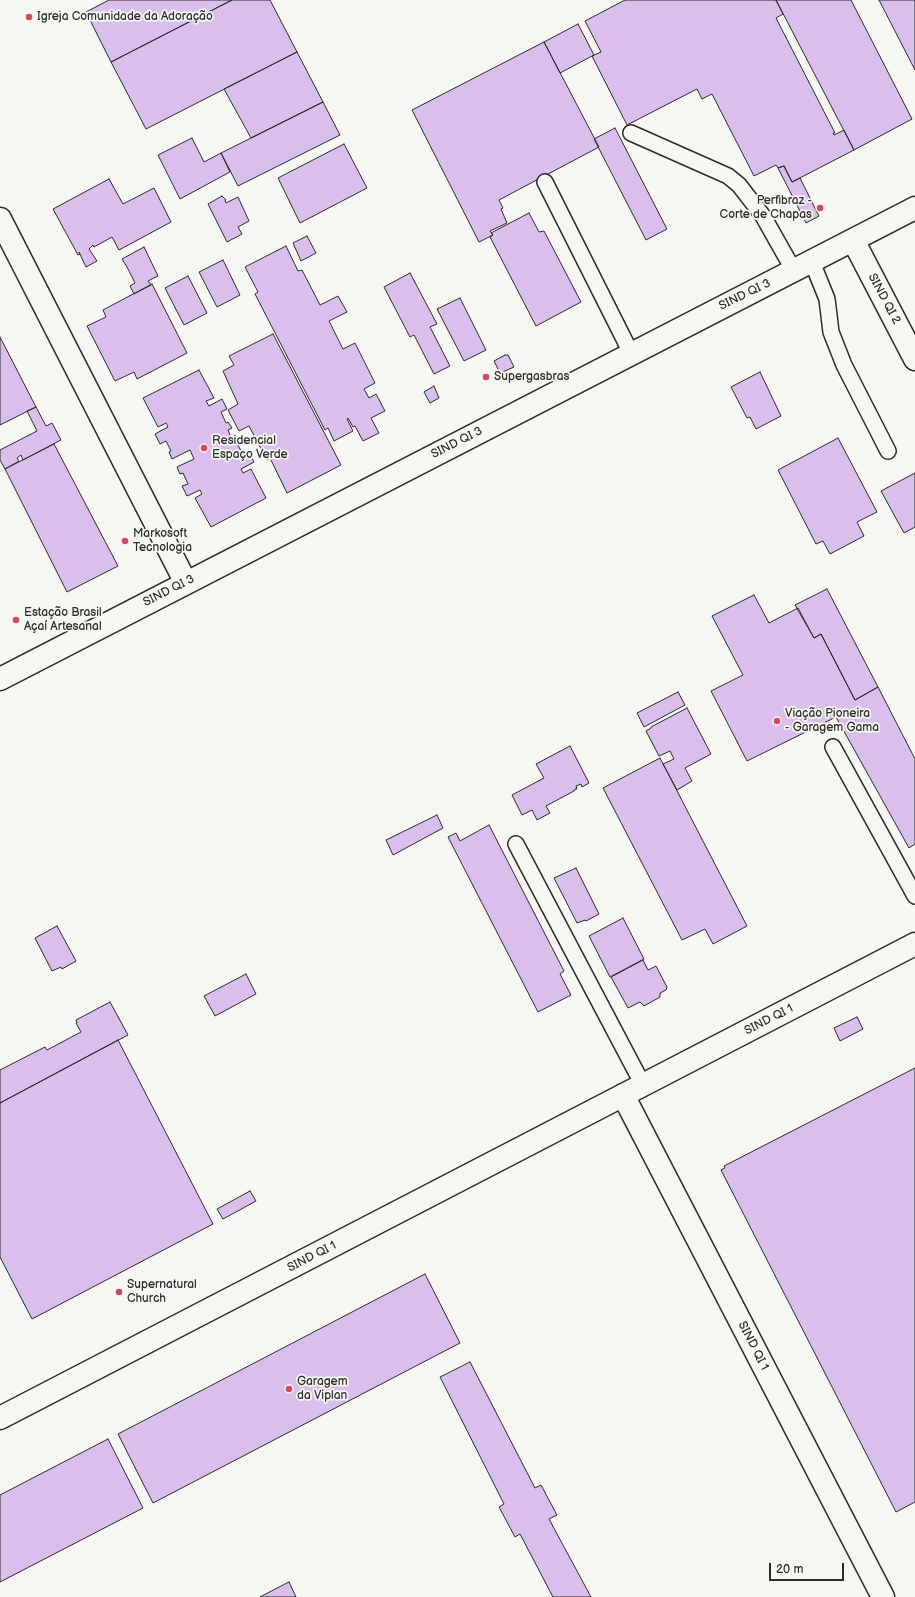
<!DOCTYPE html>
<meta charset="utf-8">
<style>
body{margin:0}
#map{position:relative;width:915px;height:1597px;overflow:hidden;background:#f6f6f2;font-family:"Balsamiq Sans",sans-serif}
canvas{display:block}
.scale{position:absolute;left:769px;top:1563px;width:75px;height:18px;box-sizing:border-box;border:2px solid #2b2b2b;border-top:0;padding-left:5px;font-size:12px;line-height:14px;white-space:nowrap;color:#2b2b2b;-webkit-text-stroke:3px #f6f6f2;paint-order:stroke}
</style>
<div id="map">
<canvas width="915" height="1597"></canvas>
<div class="scale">20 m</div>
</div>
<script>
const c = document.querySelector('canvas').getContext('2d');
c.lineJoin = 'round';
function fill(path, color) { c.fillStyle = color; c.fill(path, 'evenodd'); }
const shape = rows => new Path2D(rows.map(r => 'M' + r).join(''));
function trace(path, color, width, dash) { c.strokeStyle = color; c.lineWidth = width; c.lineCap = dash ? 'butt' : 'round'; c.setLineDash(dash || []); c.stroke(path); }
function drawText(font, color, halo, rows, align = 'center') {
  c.font = font + ' "Balsamiq Sans",sans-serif'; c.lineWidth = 3.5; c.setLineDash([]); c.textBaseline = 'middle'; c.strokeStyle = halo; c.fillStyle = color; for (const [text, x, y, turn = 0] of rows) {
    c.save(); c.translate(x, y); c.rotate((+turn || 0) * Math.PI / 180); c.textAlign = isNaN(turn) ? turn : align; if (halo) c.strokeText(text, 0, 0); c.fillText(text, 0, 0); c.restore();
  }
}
const building = shape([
 [109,0,232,0,111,62,86,12,109,0],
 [232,0,270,0,297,52,146,129,111,62,232,0],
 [625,0,776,0,783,14,776,18,835,133,833,133,834,135,844,130,854,150,792,182,784,166,778,168,776,165,754,176,712,94,702,99,697,89,627,125,592,56,601,52,585,21,625,0],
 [776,0,851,0,912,119,854,150,776,0],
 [879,0,915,0,915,70,879,0],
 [578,24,594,55,560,73,544,42,578,24],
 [544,42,599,147,499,200,503,208,501,209,507,223,490,231,493,235,479,242,412,110,544,42],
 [297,52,323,102,251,138,224,89,297,52],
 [323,102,340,135,238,186,221,153,323,102],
 [615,128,667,229,646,240,594,139,615,128],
 [192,138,204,162,221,153,230,172,180,199,158,155,192,138],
 [344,144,367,188,300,223,278,178,344,144],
 [784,166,792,182,800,178,819,216,806,223,778,168,784,166],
 [109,179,123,204,154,188,171,222,119,250,112,237,94,247,93,245,89,249,97,261,86,267,79,252,80,254,78,255,53,209,109,179],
 [222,196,226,200,225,200,226,203,238,197,249,221,238,227,242,234,227,242,208,204,222,196],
 [529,213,539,232,544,231,581,302,536,326,490,237,493,235,491,233,529,213],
 [307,236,316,253,301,261,293,243,307,236],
 [286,246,298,271,302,270,320,305,338,296,347,312,329,321,343,349,355,343,375,383,364,389,369,398,376,394,385,411,371,418,379,433,363,441,355,426,353,427,348,418,347,419,353,431,334,441,328,428,325,430,255,294,258,292,245,267,286,246],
 [144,247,158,276,148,281,151,285,134,294,130,286,135,283,127,267,122,259,144,247],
 [223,260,240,295,217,307,199,272,223,260],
 [410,273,437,324,430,327,450,366,434,374,414,335,410,337,384,287,410,273],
 [188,276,207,313,184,325,165,288,188,276],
 [152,284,187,353,137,379,134,372,115,381,87,326,106,317,103,310,152,284],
 [460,298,486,350,464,361,437,309,460,298],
 [273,334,341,465,287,493,270,458,267,460,249,426,239,431,228,410,238,404,223,371,234,365,229,356,273,334],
 [0,337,36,407,0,425,0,337],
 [505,355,508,355,514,367,500,373,494,361,505,355],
 [199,370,214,398,206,401,209,406,222,399,227,409,221,412,226,423,228,422,232,428,228,430,232,440,236,437,240,444,238,445,243,455,249,452,254,462,241,469,243,473,251,469,266,498,211,527,195,498,202,494,200,490,187,496,182,486,188,484,183,473,180,474,177,467,194,459,190,450,172,459,169,452,171,451,166,441,160,444,155,434,168,427,166,423,158,427,143,398,199,370],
 [760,372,781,416,756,429,750,417,747,418,731,387,760,372],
 [434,386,439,398,430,403,424,392,434,386],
 [36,407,46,426,52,423,61,440,23,460,21,455,17,458,19,461,5,469,0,460,0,450,37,431,27,411,36,407],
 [838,438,877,512,857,522,864,536,830,554,823,541,816,544,778,470,838,438],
 [54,444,118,566,67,592,5,469,54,444],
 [915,473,915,527,904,533,881,491,915,473],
 [827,589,878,687,855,700,821,634,814,638,795,605,827,589],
 [754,595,769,623,798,608,814,638,821,634,855,700,878,687,915,759,915,844,909,848,836,717,747,761,711,691,743,675,712,616,754,595],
 [678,692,685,705,644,727,637,713,678,692],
 [687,708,711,754,685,768,692,781,677,790,663,764,674,759,670,751,659,756,646,731,651,728,651,727,687,708],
 [570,746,589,783,582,787,581,784,576,786,577,789,575,789,574,791,546,806,550,813,537,820,532,810,522,815,512,795,544,778,536,764,570,746],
 [660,758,747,926,713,944,705,929,682,940,603,788,660,758],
 [437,815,443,828,393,855,386,840,437,815],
 [489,825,564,971,560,974,571,995,538,1012,448,837,456,833,460,841,489,825],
 [576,868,599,914,586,921,585,920,577,923,554,878,576,868],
 [623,918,644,959,610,977,589,936,623,918],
 [57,926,76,961,62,969,61,967,52,971,35,938,57,926],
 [643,960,648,970,656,966,667,987,666,990,660,993,660,997,644,1006,640,1002,628,1008,611,977,643,960],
 [246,974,256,994,215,1016,204,996,246,974],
 [110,1002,128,1035,0,1103,0,1070,45,1047,47,1050,81,1032,76,1023,77,1023,76,1020,110,1002],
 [857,1017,863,1029,840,1041,834,1028,857,1017],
 [118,1040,213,1224,32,1319,0,1257,0,1103,118,1040],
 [915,1068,915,1502,896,1512,721,1170,725,1168,724,1166,915,1068],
 [250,1191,256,1201,223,1219,217,1209,250,1191],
 [425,1274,460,1343,153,1503,118,1434,425,1274],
 [470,1362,535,1488,541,1485,557,1515,549,1519,591,1597,553,1597,520,1534,515,1537,499,1507,504,1504,440,1377,470,1362],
 [108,1439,143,1508,0,1582,0,1495,108,1439],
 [289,1582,296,1597,260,1597,281,1586,289,1582]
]);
fill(building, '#dabfed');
trace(building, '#2b2b2b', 1);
const service = shape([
 [631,133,728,176,739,185,763,216,794,271],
 [545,182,631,353],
 [812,262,827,299,831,332,844,365,888,451],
 [833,747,915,896],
 [516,844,643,1085]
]);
const minor = shape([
 [0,219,186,583],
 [853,240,915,359],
 [0,679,915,208],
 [623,1095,883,1597],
 [0,1418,915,944]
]);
trace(service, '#2b2b2b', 18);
trace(minor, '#2b2b2b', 25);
trace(service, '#f6f6f2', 15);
trace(minor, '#f6f6f2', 22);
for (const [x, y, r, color] of [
 [29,17,4,"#d1495b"],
 [820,208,4,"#d1495b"],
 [486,377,4,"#d1495b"],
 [204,448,4,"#d1495b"],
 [125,541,4,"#d1495b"],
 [16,620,4,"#d1495b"],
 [777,721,4,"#d1495b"],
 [119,1292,4,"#d1495b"],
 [289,1389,4,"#d1495b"]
]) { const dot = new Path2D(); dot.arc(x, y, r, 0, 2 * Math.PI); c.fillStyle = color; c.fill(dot); trace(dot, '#f6f6f2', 1.5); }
drawText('12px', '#2b2b2b', '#f6f6f2', [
 ["Igreja Comunidade da Adoração",37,17],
 ["Perfibraz -",812,201,"right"],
 ["Corte de Chapas",812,215,"right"],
 ["Supergasbras",494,377],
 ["Residencial",212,441],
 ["Espaço Verde",212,455],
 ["Markosoft",133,534],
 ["Tecnologia",133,548],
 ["Estação Brasil",24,613],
 ["Açaí Artesanal",24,627],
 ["Viação Pioneira",785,714],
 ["- Garagem Gama",785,728],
 ["Supernatural",127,1285],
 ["Church",127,1299],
 ["Garagem",297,1382],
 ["da Viplan",297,1396]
], 'left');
drawText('12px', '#2b2b2b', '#f6f6f2', [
 ["SIND QI 3",745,295,-26],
 ["SIND QI 2",884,299,62],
 ["SIND QI 3",457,443,-27],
 ["SIND QI 3",169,591,-27],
 ["SIND QI 1",769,1020,-27],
 ["SIND QI 1",312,1257,-27],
 ["SIND QI 1",753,1346,63]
]);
</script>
